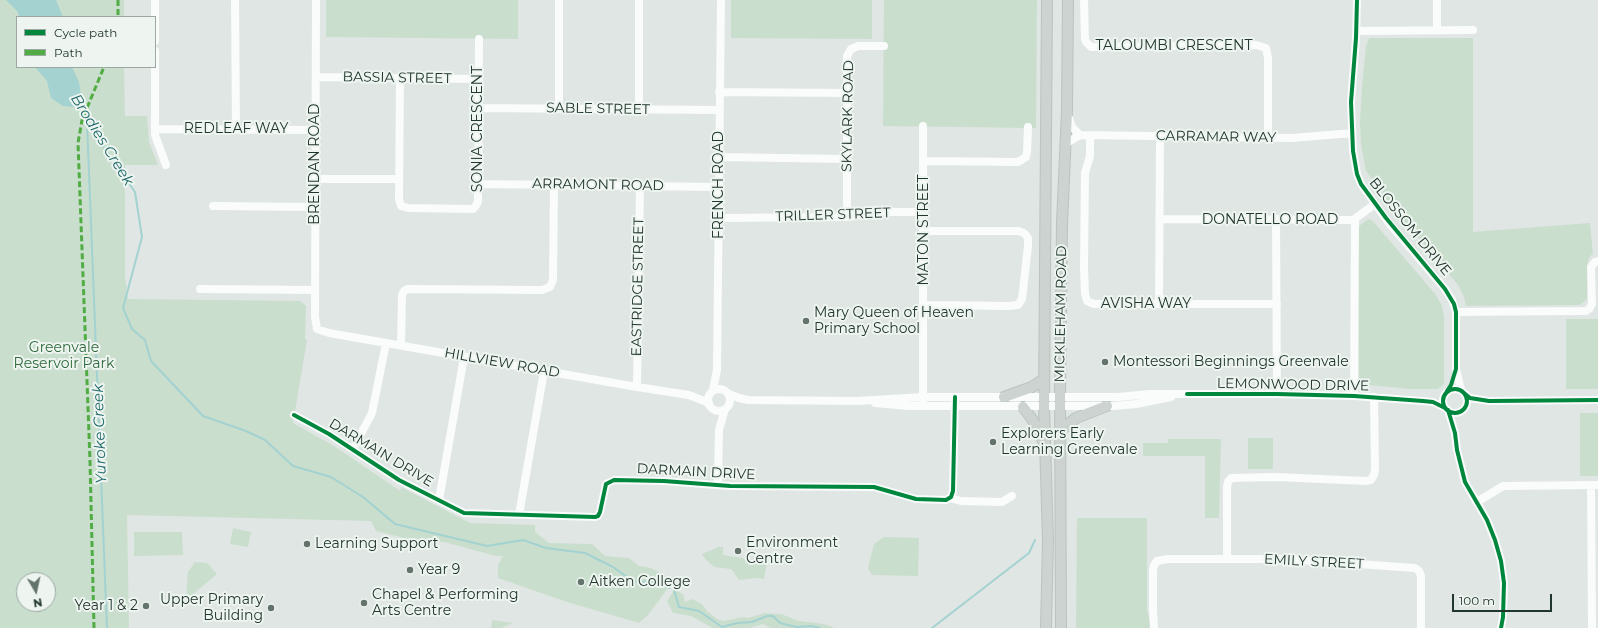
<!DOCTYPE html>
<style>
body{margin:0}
#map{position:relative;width:1598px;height:628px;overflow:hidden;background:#e0e6e3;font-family:Montserrat,sans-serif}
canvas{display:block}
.legend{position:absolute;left:16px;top:16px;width:140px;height:52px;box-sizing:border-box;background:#eef5f0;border:1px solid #9ca9a2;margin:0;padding:5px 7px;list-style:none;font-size:12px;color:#21362d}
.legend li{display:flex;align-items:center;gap:8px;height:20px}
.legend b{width:20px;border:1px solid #9ca9a2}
.north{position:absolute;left:16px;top:572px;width:40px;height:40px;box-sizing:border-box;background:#eef5f0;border:1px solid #9ca9a2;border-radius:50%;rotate:171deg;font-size:11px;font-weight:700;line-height:16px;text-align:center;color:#21362d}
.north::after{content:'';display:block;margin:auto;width:14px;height:18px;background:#64746d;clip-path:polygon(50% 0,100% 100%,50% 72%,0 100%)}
.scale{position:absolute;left:1452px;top:594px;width:100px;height:18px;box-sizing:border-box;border:2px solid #21362d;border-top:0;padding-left:5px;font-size:12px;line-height:14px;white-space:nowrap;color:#21362d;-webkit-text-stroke:3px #eef5f0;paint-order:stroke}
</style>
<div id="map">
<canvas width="1598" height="628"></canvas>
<ul class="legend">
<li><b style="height:5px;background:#00873e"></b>Cycle path</li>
<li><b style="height:5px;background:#52ac44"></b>Path</li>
</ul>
<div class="north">N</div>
<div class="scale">100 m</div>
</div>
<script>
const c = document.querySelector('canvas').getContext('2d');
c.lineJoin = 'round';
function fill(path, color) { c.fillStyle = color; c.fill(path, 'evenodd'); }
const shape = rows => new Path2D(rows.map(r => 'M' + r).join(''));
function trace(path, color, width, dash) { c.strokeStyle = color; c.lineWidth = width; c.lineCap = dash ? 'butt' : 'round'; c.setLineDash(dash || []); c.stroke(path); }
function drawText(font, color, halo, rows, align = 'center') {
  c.font = font + ' Montserrat,sans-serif'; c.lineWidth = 4; c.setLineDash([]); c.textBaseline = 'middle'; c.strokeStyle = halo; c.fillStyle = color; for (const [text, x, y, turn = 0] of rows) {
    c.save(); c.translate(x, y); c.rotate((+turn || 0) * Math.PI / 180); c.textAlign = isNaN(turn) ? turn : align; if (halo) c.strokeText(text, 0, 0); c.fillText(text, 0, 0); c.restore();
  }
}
fill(shape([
 [0,0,124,0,124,17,17,17,17,67,124,67,125,116,147,116,149,142,158,165,125,165,125,278,128,299,300,301,306,306,305,339,307,340,293,423,334,446,396,488,400,491,401,487,470,523,535,525,535,532,549,543,592,544,605,556,629,558,639,566,651,568,674,580,648,615,639,623,567,602,498,578,498,565,503,556,496,556,444,542,412,540,376,531,371,521,127,515,129,628,0,628],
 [24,580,48,580,48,604,24,604],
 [326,0,518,0,518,39,326,37],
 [731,0,872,0,872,39,731,38],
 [884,0,1037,0,1036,128,883,126],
 [1369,38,1473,38,1473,232,1590,223,1593,255,1591,255,1588,260,1587,299,1580,305,1466,306,1464,297,1458,285,1390,204,1366,171,1361,144,1360,122,1362,86,1366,47],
 [1368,219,1372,220,1436,295,1442,306,1444,316,1444,384,1438,389,1410,389,1359,384,1358,227],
 [1566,319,1598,319,1598,389,1566,389],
 [1580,413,1598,413,1598,476,1580,476],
 [1248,438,1273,438,1273,469,1248,469],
 [1168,439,1221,439,1219,518,1205,518,1205,456,1143,456,1143,443,1168,443],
 [1077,518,1147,518,1147,610,1152,628,1076,628],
 [233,528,251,532,248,547,230,544],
 [134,532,182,532,183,555,134,556],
 [884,537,919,538,918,576,872,575,868,568,874,544],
 [719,547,723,547,723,555,767,562,764,579,756,578,739,580,731,569,714,567,706,560,702,554],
 [195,562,207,563,217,574,186,600,188,572],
 [674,590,683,594,685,602,692,599,702,604,707,611,717,619,724,621,743,617,748,618,765,613,781,614,799,621,824,624,835,628,771,628,763,624,750,628,713,628,691,616,673,613,667,601],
 [492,620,513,623,501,628,491,628]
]), '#cadece');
fill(shape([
 [6,0,56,0,63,17,19,17,18,12],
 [35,67,72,67,79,82,81,95,74,107,63,106,51,98,47,81]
]), '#a3d2d1');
trace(shape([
 [76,99,97,137,135,192,142,237,123,308,132,329,145,340,151,361,203,416,246,431,265,440,293,466,331,477,363,497,395,524,487,546,523,540,546,548,585,553,613,567,631,580,638,582,654,582,670,588],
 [87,122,107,628],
 [674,590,679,607,699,611,722,627,737,623,752,622,767,616,773,616,780,623,788,625,797,627,812,626,820,628],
 [932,628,1029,553,1035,540]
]), '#a3d2d1', 2);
const major = shape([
 [1004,397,1032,387,1044,379],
 [1023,407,1032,419,1044,443],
 [1060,431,1076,418,1107,406],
 [1046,628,1048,540,1044,407,1047,0],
 [1061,628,1060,397,1062,223,1067,111,1068,0]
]);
trace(major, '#bbc3bf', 12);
trace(shape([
 [235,0,236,129],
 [316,0,315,317,317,329,329,333,637,387,689,395,709,403],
 [1084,0,1085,39,1086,42,1091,47,1256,45,1266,48,1268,58,1268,138],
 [1357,0,1356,38,1351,102,1353,151,1357,174,1361,184,1388,222,1445,289,1452,300,1456,312,1456,369,1461,390],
 [1437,0,1437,31],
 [1357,31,1473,30],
 [155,41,155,0],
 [155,51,155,135,166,165],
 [316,77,478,79],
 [400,78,399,199,401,206,408,208,473,209,477,204,478,201,479,39],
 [719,92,847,93],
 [478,108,719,110],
 [559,108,559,0],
 [639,109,639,0],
 [1069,118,1072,127,1080,135],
 [155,129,316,130],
 [1090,135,1090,156,1085,173,1084,267,1085,294,1087,301,1094,304,1277,304],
 [1065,144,1080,135,1292,138,1352,133],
 [719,157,847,159],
 [923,161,1018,162,1026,157,1027,152,1028,127],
 [315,179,399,179],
 [479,184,718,187],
 [213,206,315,207],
 [847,217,847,56,851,49,858,46,884,46],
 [718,218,847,217,883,212,924,212],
 [1159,219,1353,220,1375,204],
 [1276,219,1277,394],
 [200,289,315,290],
 [1159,304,1160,136],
 [924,305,1009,306,1018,305,1022,299,1028,246,1028,238,1024,233,1018,231,924,231],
 [1456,312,1586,311,1590,308,1592,304,1591,267,1595,262,1598,261],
 [401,345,402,295,404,291,407,289,542,290,550,287,553,280,554,185],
 [637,387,640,186],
 '1443 401a12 12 0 1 1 24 0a12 12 0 1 1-24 0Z',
 '708 400a11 11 0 1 1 22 0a11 11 0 1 1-22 0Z',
 [713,390,717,370,721,0],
 [1464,393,1470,398,1489,401,1598,400],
 [729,394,739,398,748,400,862,401],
 [1354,396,1355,219],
 [857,401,923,397,1118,397,1149,394,1277,394,1354,396,1423,401,1433,402,1445,408],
 [923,401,923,126],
 [875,403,908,406,1114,406,1136,404,1171,397],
 [1448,410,1455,433,1457,450,1465,482,1487,520,1495,540,1501,561,1504,583,1503,617,1501,628],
 [294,415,329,434,399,480,464,513,595,517,598,516,600,512,606,484,614,480,664,481,730,486,874,487,916,499,946,500,951,497,953,491,955,397],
 [353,449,372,413,386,343],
 [718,484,719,430,725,409],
 [1591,485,1592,628],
 [950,498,961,501,1002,502,1012,496],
 [439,500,464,357],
 [1477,502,1503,486,1598,485],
 [519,515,544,371],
 [1227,559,1227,487,1228,482,1231,478,1276,477,1366,481,1371,480,1374,475,1375,469,1374,397],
 [1154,628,1153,611,1153,570,1154,565,1157,561,1168,559,1287,559,1415,568,1419,571,1421,576,1421,628]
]), '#fafbfb', 8);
trace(major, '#ccd3d0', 10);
trace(shape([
 [118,0,118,17],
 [94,628,90,461,78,143,82,120,104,67]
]), '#52ac44', 3, [6, 3]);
trace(shape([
 [1357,0,1356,38,1351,102,1353,151,1357,174,1361,184,1386,218,1445,289,1454,304,1456,312,1456,369,1451,385,1447,391],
 '1443 401a12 12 0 1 1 24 0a12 12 0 1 1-24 0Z',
 [1464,393,1470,398,1489,401,1598,400],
 [1187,394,1277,394,1354,396,1423,401,1433,402,1445,408],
 [1448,410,1455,433,1457,450,1465,482,1487,520,1495,540,1501,561,1504,583,1503,617,1501,628],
 [294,415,329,434,399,480,464,513,595,517,598,516,600,512,606,484,614,480,664,481,730,486,874,487,916,499,946,500,951,497,953,491,955,397]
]), '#00873e', 4);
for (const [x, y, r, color] of [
 [806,321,4,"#64746d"],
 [1105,362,4,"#64746d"],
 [993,442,4,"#64746d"],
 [307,544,4,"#64746d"],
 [738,551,4,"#64746d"],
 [410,570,4,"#64746d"],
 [581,582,4,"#64746d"],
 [364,603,4,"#64746d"],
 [146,606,4,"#64746d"],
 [271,608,4,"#64746d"]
]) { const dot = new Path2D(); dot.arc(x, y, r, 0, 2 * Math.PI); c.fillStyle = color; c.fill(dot); trace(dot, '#eef5f0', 1.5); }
drawText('14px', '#21362d', '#eef5f0', [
 ["TALOUMBI CRESCENT",1174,46],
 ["BASSIA STREET",397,78,1],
 ["SABLE STREET",598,109,1],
 ["SKYLARK ROAD",848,116,-89],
 ["REDLEAF WAY",236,129],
 ["SONIA CRESCENT",478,129,-90],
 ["CARRAMAR WAY",1216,137,1],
 ["BRENDAN ROAD",315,164,-90],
 ["ARRAMONT ROAD",598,185,1],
 ["FRENCH ROAD",719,185,-90],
 ["TRILLER STREET",833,215,-2],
 ["DONATELLO ROAD",1270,220],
 ["BLOSSOM DRIVE",1410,227,51],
 ["MATON STREET",924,230,-90],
 ["EASTRIDGE STREET",638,287,-89],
 ["AVISHA WAY",1146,304],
 ["MICKLEHAM ROAD",1061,314,-89],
 ["HILLVIEW ROAD",502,363,10],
 ["LEMONWOOD DRIVE",1293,385,1],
 ["DARMAIN DRIVE",381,453,31],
 ["DARMAIN DRIVE",696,472,3],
 ["EMILY STREET",1314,562,3]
]);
drawText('14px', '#21362d', '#eef5f0', [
 ["Mary Queen of Heaven",814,313],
 ["Primary School",814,329],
 ["Montessori Beginnings Greenvale",1113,362],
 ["Explorers Early",1001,434],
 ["Learning Greenvale",1001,450],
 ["Environment",746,543],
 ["Centre",746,559],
 ["Learning Support",315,544],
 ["Year 9",418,570],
 ["Aitken College",589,582],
 ["Chapel & Performing",372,595],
 ["Arts Centre",372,611],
 ["Upper Primary",263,600,"right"],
 ["Building",263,616,"right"],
 ["Year 1 & 2",138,606,"right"]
], 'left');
drawText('14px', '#2f693d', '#eef5f0', [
 ["Greenvale",64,348],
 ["Reservoir Park",64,364]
]);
drawText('italic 15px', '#216b6c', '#eef5f0', [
 ["Brodies Creek",102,140,58],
 ["Yuroke Creek",100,434,-92]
]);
</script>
